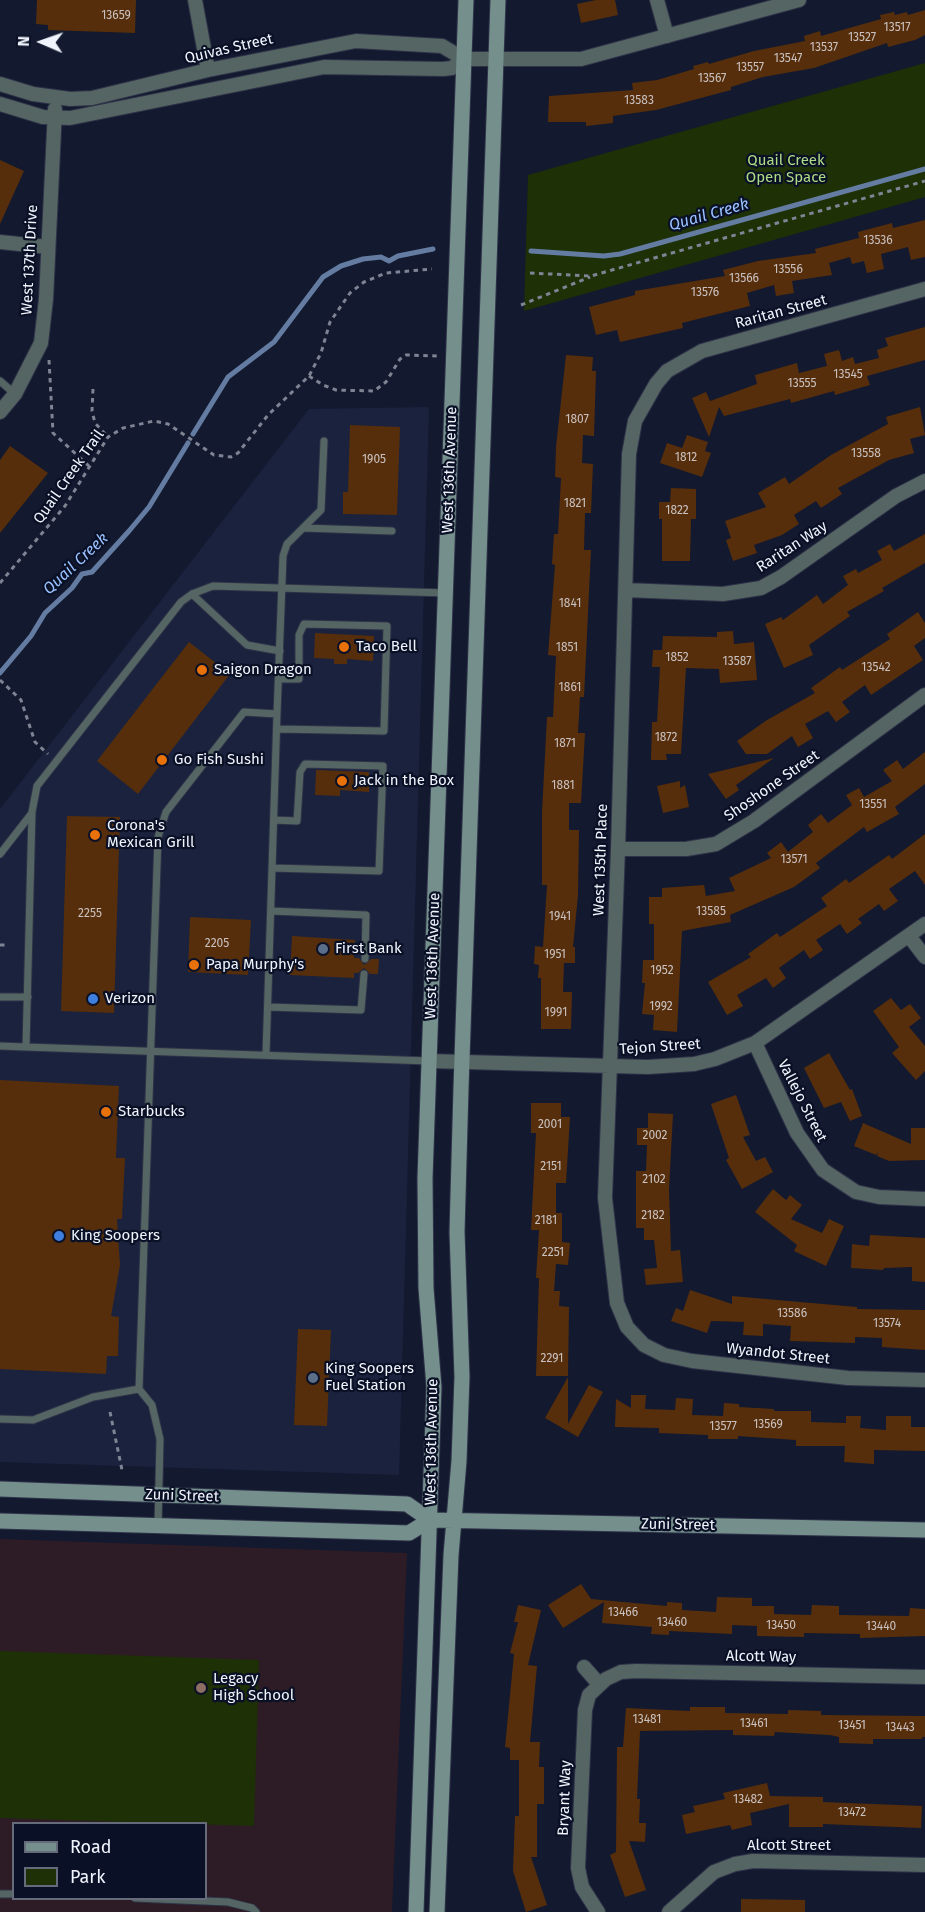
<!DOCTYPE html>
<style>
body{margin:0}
#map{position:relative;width:925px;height:1912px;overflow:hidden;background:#13192f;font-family:"Fira Sans",sans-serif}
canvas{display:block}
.legend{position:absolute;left:12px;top:1822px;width:195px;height:78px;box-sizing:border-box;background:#0a1025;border:2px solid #666b7b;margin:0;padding:8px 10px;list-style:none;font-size:18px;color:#f0f4fd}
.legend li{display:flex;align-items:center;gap:12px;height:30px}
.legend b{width:30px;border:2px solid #666b7b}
.north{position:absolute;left:12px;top:12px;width:60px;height:60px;-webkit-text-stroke:4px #0a1025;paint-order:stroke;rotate:272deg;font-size:16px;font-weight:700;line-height:24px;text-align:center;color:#f0f4fd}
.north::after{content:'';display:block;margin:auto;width:21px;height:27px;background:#f0f4fd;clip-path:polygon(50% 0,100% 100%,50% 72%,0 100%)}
</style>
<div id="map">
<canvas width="925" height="1912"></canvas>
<ul class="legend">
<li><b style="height:8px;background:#758f8d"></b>Road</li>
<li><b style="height:16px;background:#1d3006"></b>Park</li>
</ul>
<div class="north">N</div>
</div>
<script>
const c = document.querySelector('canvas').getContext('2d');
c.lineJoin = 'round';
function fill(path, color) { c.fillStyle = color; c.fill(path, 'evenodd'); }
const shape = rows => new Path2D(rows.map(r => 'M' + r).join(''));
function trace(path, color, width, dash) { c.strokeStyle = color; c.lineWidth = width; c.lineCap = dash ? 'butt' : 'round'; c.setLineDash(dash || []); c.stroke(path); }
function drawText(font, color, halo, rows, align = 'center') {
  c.font = font + ' "Fira Sans",sans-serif'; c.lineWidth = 4.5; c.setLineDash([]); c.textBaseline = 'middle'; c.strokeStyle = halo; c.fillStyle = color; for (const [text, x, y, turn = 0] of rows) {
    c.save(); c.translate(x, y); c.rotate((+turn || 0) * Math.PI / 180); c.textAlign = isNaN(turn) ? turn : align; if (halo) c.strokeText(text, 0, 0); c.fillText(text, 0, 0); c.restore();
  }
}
fill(shape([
 [429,407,399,1475,0,1462,0,809,309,409]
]), '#1a223e');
fill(shape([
 [0,1539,407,1553,392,1912,0,1912],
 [14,1824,206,1824,206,1898,14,1898]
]), '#2d1c25');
fill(shape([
 [925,63,925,197,524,311,528,175],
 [0,1651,259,1660,254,1826,0,1818]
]), '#1d3006');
trace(shape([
 [531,251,604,256,620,254,925,169],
 [193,434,228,377,274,342,323,277,341,266,363,259,381,257,389,261,398,256,433,249],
 [0,673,31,636,45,613,72,588,82,574,92,572,129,531,149,507,188,443]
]), '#647ca1', 5);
fill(shape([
 [37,0,136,0,135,33,48,30,48,25,36,24],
 [596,0,615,0,618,15,581,23,577,4],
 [925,10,925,35,915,40,888,47,887,43,814,68,763,77,731,87,731,90,656,110,613,116,613,123,586,126,586,122,548,122,549,96,633,90,632,83,657,80,694,69,693,66,708,62,709,64,754,51,805,41,804,36,820,31,821,36,881,19,880,15,894,12,895,15,907,12,908,15],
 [0,160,24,171,0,224],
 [925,220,925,257,911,260,908,247,881,254,884,269,867,273,864,261,852,264,850,257,829,263,832,275,792,281,794,293,776,296,774,285,747,293,750,306,682,323,683,328,620,342,617,330,596,335,589,307,635,295,635,291,725,276,723,270,758,261,816,253,815,249,859,238,858,232,892,223,893,228],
 [925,327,925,360,867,376,870,385,835,395,834,391,791,403,790,399,724,416,719,407,709,437,692,398,706,392,710,401,757,384,755,375,797,363,799,373,827,366,824,354,839,350,842,361,853,357,855,364,879,358,877,350,888,346,885,338],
 [566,355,593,357,592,371,596,371,594,436,583,435,582,463,593,464,591,513,585,513,584,550,591,550,584,697,580,697,578,733,585,733,581,803,569,803,569,830,579,830,578,895,573,947,575,947,575,963,564,963,563,992,572,992,571,1029,541,1029,541,978,538,978,539,965,534,964,535,946,543,947,547,885,542,885,542,812,547,717,553,717,556,656,548,655,555,565,552,564,554,534,558,534,561,478,555,477,556,447],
 [920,407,925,435,910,439,914,453,889,460,838,488,842,494,821,508,816,501,794,515,799,524,782,535,754,545,757,553,733,561,726,540,731,538,725,521,766,507,758,493,785,477,789,484,831,455,888,424,886,417],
 [350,425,400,427,397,515,343,514,343,492,348,492],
 [687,435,708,442,705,451,711,453,702,477,660,463,667,443,682,448],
 [10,446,48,473,0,533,0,460],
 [671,488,696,489,696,519,691,519,690,561,662,561,662,519,659,519,659,502,670,502],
 [925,534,925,563,882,588,884,591,847,612,850,616,809,645,813,655,784,668,765,624,781,617,783,620,817,595,823,604,848,585,843,576,856,569,858,573,882,560,877,551,890,544,894,551],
 [918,612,925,623,925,638,914,646,923,660,871,695,865,685,842,702,850,712,836,722,828,711,805,724,813,738,798,747,792,736,767,754,746,754,737,741,767,720,815,693,811,688,840,667,842,670,890,639,887,634],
 [733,631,734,644,754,642,757,680,720,683,719,669,686,668,681,754,666,754,667,760,651,760,652,722,657,722,660,667,652,667,653,650,662,650,663,636,717,637,717,632],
 [315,633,374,636,373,661,347,659,347,664,334,664,334,659,314,658],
 [189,642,230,674,138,794,97,761],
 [925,752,925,784,895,807,899,814,867,832,864,827,816,863,820,868,794,887,730,915,731,922,682,931,677,1032,653,1030,654,1015,642,1014,645,983,642,983,643,960,654,960,654,924,649,924,649,897,662,897,662,888,704,885,706,896,735,891,729,878,771,858,767,853,781,842,788,852,813,832,808,825,821,814,828,823,852,805,846,795,859,788,864,797,892,781,883,770,897,760,903,769],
 [774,758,736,785,739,790,726,799,708,774],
 [316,770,369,772,369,792,340,790,340,796,315,795],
 [680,781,680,788,685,785,689,807,663,813,657,786],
 [67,816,120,817,114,1013,61,1011],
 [925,834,925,885,915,871,889,889,898,901,884,911,879,904,858,919,862,923,847,934,840,924,816,940,823,950,810,959,804,950,779,968,786,978,773,988,766,978,737,995,743,1006,727,1015,708,982,751,957,748,954,777,933,780,937,827,906,821,898,846,879,849,883,889,855,892,859],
 [190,917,251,920,248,975,188,972],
 [292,936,355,940,354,958,359,958,364,965,371,959,379,959,378,974,370,974,364,968,358,973,354,973,354,978,290,975],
 [891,998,901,1010,910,1004,921,1018,909,1027,925,1046,925,1071,916,1080,892,1053,899,1047,873,1011],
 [829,1053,850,1090,852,1089,862,1116,850,1121,841,1102,824,1108,804,1068],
 [0,1080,119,1086,116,1158,125,1158,122,1219,117,1219,120,1265,111,1316,119,1317,118,1356,107,1356,106,1374,0,1369],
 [736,1095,750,1135,743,1137,756,1161,765,1157,773,1172,742,1189,726,1160,729,1158,711,1104],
 [531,1103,561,1103,561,1117,570,1117,566,1183,556,1183,556,1213,562,1213,562,1242,570,1243,568,1265,556,1264,554,1291,560,1291,559,1306,569,1307,568,1376,536,1376,539,1278,536,1278,539,1230,531,1230,536,1133,531,1133],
 [648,1113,673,1114,669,1190,671,1251,680,1250,683,1282,646,1285,644,1269,657,1268,654,1240,644,1240,644,1228,636,1228,636,1171,646,1171,647,1145,637,1145,637,1128,648,1128],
 [863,1123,911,1144,911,1128,925,1128,925,1160,889,1161,877,1156,878,1152,876,1155,854,1146],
 [773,1189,786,1200,790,1195,802,1205,791,1219,822,1233,829,1219,844,1226,826,1266,794,1251,797,1245,755,1212],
 [870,1235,925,1238,925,1282,912,1281,912,1267,884,1268,883,1270,851,1268,852,1244,869,1246],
 [690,1290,732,1304,732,1296,857,1307,857,1309,925,1310,925,1350,882,1347,882,1338,855,1337,855,1343,790,1341,791,1326,763,1324,763,1336,743,1335,744,1322,711,1321,707,1333,671,1321,676,1308,683,1311],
 [298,1329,331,1330,327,1426,294,1425],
 [568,1377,568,1424,589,1385,603,1392,578,1437,545,1418],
 [631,1395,646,1395,645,1409,675,1410,676,1398,693,1399,692,1415,723,1416,724,1403,739,1404,739,1407,774,1409,774,1411,811,1411,811,1422,846,1423,846,1416,861,1416,860,1428,886,1430,886,1416,911,1416,911,1427,925,1427,925,1451,874,1450,874,1464,844,1462,845,1446,796,1446,796,1440,738,1436,738,1439,708,1439,708,1435,659,1433,659,1428,615,1427,616,1399,631,1408],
 [581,1584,591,1599,667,1606,667,1602,682,1603,682,1610,716,1612,717,1597,752,1598,752,1606,774,1606,774,1614,811,1615,812,1605,839,1606,839,1615,909,1616,910,1608,925,1609,925,1636,860,1638,860,1634,804,1633,804,1637,757,1636,757,1626,732,1625,732,1634,669,1631,669,1635,651,1634,652,1627,602,1623,604,1602,563,1628,548,1605],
 [518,1605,541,1610,528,1665,537,1666,530,1742,540,1742,539,1767,544,1767,544,1804,537,1804,537,1857,531,1857,547,1905,526,1912,513,1871,515,1816,519,1816,519,1760,510,1760,510,1748,505,1747,514,1654,510,1653,518,1622,514,1622],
 [690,1707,725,1707,725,1713,788,1714,788,1710,821,1711,821,1715,925,1716,925,1737,922,1737,922,1739,873,1739,873,1744,839,1743,839,1737,830,1735,775,1732,774,1736,733,1735,733,1730,640,1731,637,1799,640,1799,639,1823,646,1823,645,1842,629,1841,646,1890,625,1897,610,1855,616,1852,617,1747,623,1747,626,1708,690,1711],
 [767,1783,770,1796,823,1797,823,1802,922,1806,921,1828,823,1824,823,1827,789,1827,789,1804,750,1813,752,1825,732,1830,730,1825,686,1834,682,1815,695,1812,693,1806,725,1799,723,1793],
 [741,1899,805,1900,805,1912,741,1912]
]), '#562e0b');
const lane = shape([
 [0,381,15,394],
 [303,528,392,531],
 [192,594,247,645,280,651],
 [277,729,384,731,387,626,304,624,299,635,299,679,279,679],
 [0,854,32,813],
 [272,868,379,871,383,766,305,764,300,772,297,821,274,820],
 [271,911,366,915,365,959],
 [0,997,28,997],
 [268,1007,361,1010,364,974],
 [0,1046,26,1047],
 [266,1054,277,714],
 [429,1061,26,1047,32,812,37,786,181,602,192,594,213,586,446,593],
 [0,1419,33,1420,93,1397,139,1389],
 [158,1526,160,1439,152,1405,139,1389,158,837,166,812,244,712,277,714,283,556,287,544,321,510,324,441],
 [0,1894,14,1894],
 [135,1898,228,1902,252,1908,256,1912]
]);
const street = shape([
 [195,0,208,70],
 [657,0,667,36],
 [0,84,33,94,70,99,92,98,208,70,356,41,442,46,464,59],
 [0,104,43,117,70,118,324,67,443,69,452,68,464,59,581,59,799,0],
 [0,242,48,247],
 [925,289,702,351,667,371,656,384,635,421,629,454,618,849,605,1198,617,1303,627,1327,644,1345,664,1355,692,1361,848,1378,925,1380],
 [0,412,15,394,41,343,46,299,55,109],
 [626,590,723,594,761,588,781,577,896,496,925,481],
 [618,849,686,849,716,844,754,821,925,695],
 [909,936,925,957],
 [755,1043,797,1133,823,1170,856,1192,879,1197,925,1199],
 [429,1061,648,1067,694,1064,715,1059,755,1043,925,924],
 [584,1667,599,1684],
 [598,1912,582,1887,578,1868,585,1710,589,1695,606,1679,621,1672,636,1671,925,1677],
 [669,1912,714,1872,735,1864,753,1861,925,1865]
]);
const secondary = shape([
 [0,1489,407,1504,430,1520,925,1530],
 [0,1521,409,1533,430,1520],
 [416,1912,434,1387,426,1288,425,1178,466,0],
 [437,1912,451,1555,459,1461,462,1377,457,1232,461,1088,498,0]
]);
trace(lane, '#2e3348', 9);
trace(street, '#2e3348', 16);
trace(secondary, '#2e3348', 17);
trace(shape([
 [530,273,591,276,925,181],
 [521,305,590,277],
 [49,360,53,433,90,467],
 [309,376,323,385,336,390,374,391,386,382,400,359,406,355,437,356],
 [93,389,92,411,95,423,108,437],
 [0,583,65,506,108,437,123,428,154,421,168,424,214,455,231,457,238,453,268,415,309,376,321,353,330,322,350,293,364,282,386,273,432,269],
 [0,680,21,700,35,742,48,754],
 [0,945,7,945],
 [110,1412,122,1470]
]), '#7f8494', 3, [4.5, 4.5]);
trace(lane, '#556563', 7);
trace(street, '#556563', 14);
trace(secondary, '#758f8d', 15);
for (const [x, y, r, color] of [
 [344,647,6,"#e8710a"],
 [202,670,6,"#e8710a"],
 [162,760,6,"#e8710a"],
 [342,781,6,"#e8710a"],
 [95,835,6,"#e8710a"],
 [323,949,6,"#5c6f8a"],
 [194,965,6,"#e8710a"],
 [93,999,6,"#3f7fe0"],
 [106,1112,6,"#e8710a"],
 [59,1236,6,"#3f7fe0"],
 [313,1378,6,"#5c6f8a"],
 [201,1688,6,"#8d6e63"]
]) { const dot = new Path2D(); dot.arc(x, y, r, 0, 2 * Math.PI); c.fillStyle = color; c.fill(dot); trace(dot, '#0a1025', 2); }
drawText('12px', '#cac2c0', null, [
 ["13659",116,16],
 ["13517",897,28],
 ["13527",862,38],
 ["13537",824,48],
 ["13547",788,59],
 ["13557",750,68],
 ["13567",712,79],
 ["13583",639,101],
 ["13536",878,241],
 ["13556",788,270],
 ["13566",744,279],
 ["13576",705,293],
 ["13545",848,375],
 ["13555",802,384],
 ["1807",577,420],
 ["13558",866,454],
 ["1812",686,458],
 ["1905",374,460],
 ["1821",575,504],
 ["1822",677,511],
 ["1841",570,604],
 ["1851",567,648],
 ["1852",677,658],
 ["13587",737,662],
 ["13542",876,668],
 ["1861",570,688],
 ["1872",666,738],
 ["1871",565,744],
 ["1881",563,786],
 ["13551",873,805],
 ["13571",794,860],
 ["13585",711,912],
 ["2255",90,914],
 ["1941",560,917],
 ["2205",217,944],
 ["1951",555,955],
 ["1952",662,971],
 ["1992",661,1007],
 ["1991",556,1013],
 ["2001",550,1125],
 ["2002",655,1136],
 ["2151",551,1167],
 ["2102",654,1180],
 ["2182",653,1216],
 ["2181",546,1221],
 ["2251",553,1253],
 ["13586",792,1314],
 ["13574",887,1324],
 ["2291",552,1359],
 ["13569",768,1425],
 ["13577",723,1427],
 ["13466",623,1613],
 ["13460",672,1623],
 ["13450",781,1626],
 ["13440",881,1627],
 ["13481",647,1720],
 ["13461",754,1724],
 ["13451",852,1726],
 ["13443",900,1728],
 ["13482",748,1800],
 ["13472",852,1813]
]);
drawText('15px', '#f0f4fd', '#0a1025', [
 ["Quivas Street",229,49,-13],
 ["West 137th Drive",30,260,-87],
 ["Raritan Street",781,312,-15],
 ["West 136th Avenue",450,470,-88],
 ["Quail Creek Trail",69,477,-55],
 ["Raritan Way",792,547,-33],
 ["Shoshone Street",772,786,-35],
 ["West 135th Place",601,860,-88],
 ["West 136th Avenue",433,956,-88],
 ["Tejon Street",660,1047,-4],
 ["Vallejo Street",802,1101,63],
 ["Wyandot Street",778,1354,6],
 ["West 136th Avenue",432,1442,-89],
 ["Zuni Street",182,1496,2],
 ["Zuni Street",678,1525,1],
 ["Alcott Way",761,1657,1],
 ["Bryant Way",565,1798,-88],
 ["Alcott Street",789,1846]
]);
drawText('15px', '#aedb85', '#0a1025', [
 ["Quail Creek",786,161],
 ["Open Space",786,178]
]);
drawText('15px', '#f0f4fd', '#0a1025', [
 ["Taco Bell",356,647],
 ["Saigon Dragon",214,670],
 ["Go Fish Sushi",174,760],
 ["Jack in the Box",354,781],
 ["Corona's",107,826],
 ["Mexican Grill",107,843],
 ["First Bank",335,949],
 ["Papa Murphy's",206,965],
 ["Verizon",105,999],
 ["Starbucks",118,1112],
 ["King Soopers",71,1236],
 ["King Soopers",325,1369],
 ["Fuel Station",325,1386],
 ["Legacy",213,1679],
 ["High School",213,1696]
], 'left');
drawText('italic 16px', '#99c1ff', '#0a1025', [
 ["Quail Creek",709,215,-16],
 ["Quail Creek",76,564,-43]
]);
</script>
